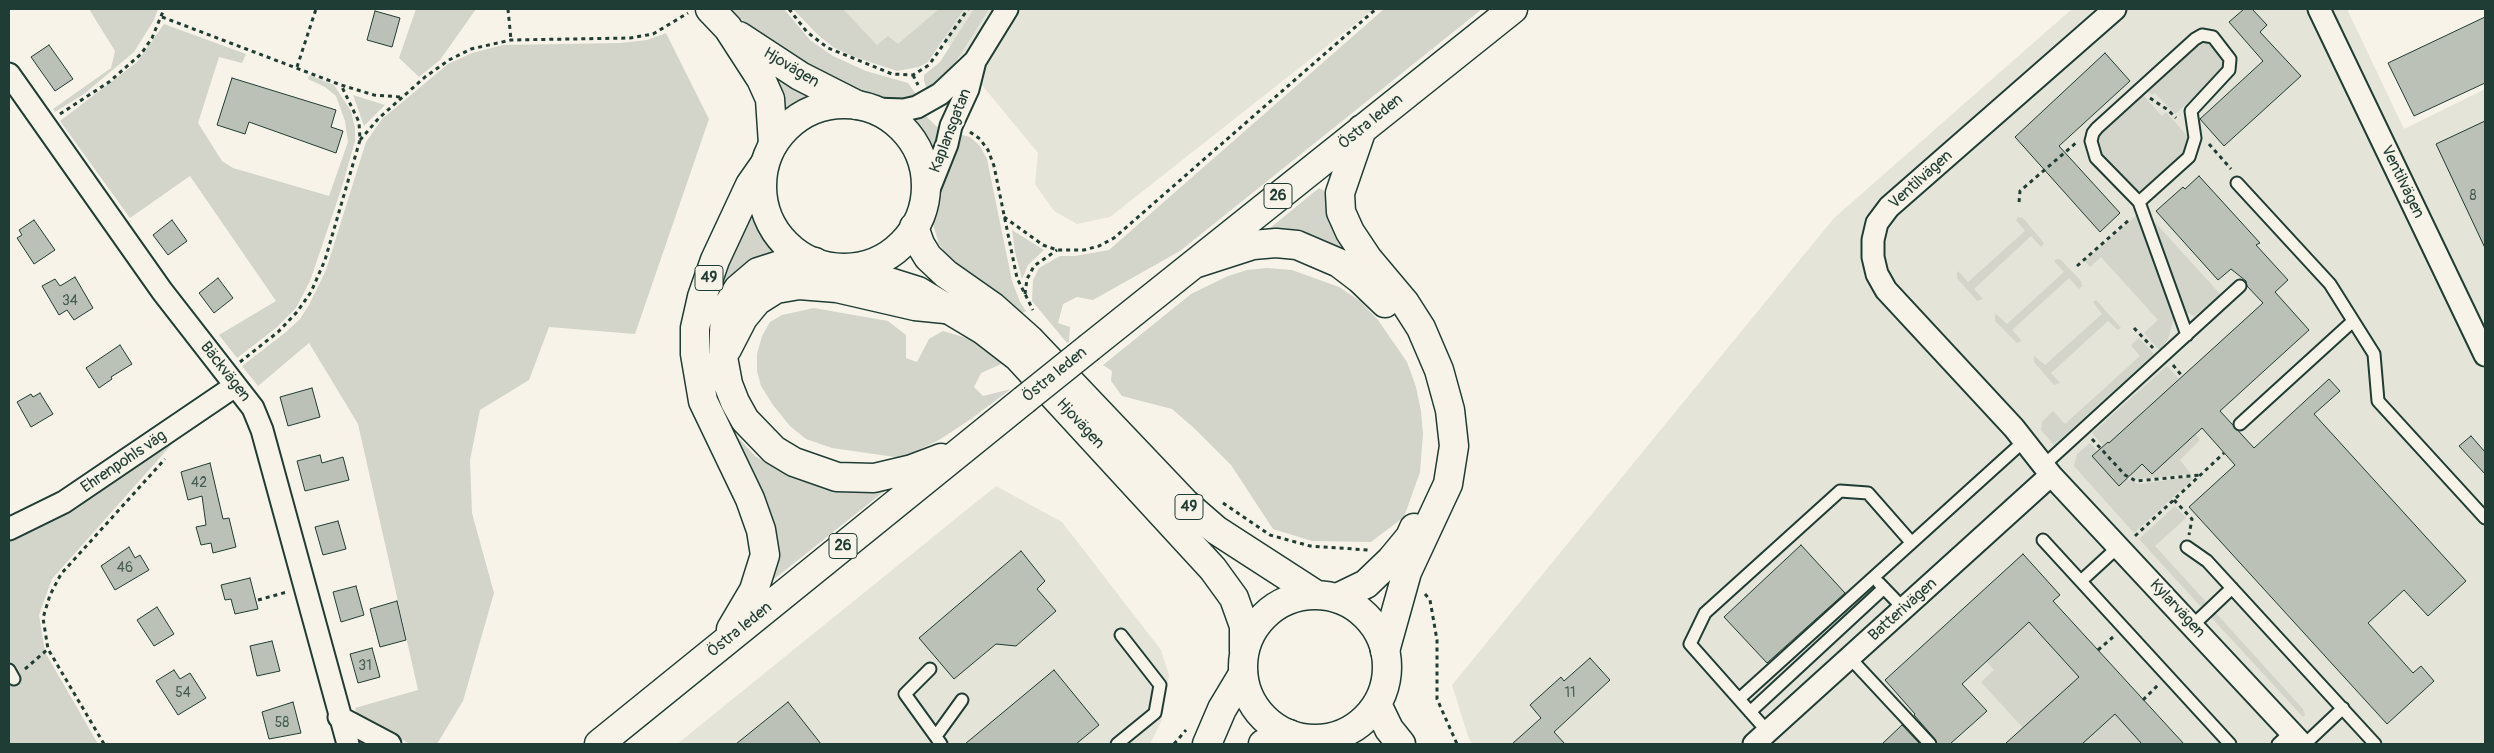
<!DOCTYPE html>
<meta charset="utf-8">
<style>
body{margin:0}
#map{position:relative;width:2494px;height:753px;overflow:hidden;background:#f7f3e8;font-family:Pangolin,sans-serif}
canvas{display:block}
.frame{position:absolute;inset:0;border:10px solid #1f3d34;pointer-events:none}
</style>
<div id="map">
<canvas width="2494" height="753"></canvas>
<div class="frame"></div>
</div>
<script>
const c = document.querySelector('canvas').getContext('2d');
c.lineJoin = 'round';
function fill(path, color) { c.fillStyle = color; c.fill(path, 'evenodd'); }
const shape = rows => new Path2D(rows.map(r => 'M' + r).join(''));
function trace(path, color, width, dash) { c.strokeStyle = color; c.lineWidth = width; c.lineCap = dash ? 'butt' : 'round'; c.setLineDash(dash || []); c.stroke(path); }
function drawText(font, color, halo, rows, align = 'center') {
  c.font = font + ' Pangolin,sans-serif'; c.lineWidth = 4.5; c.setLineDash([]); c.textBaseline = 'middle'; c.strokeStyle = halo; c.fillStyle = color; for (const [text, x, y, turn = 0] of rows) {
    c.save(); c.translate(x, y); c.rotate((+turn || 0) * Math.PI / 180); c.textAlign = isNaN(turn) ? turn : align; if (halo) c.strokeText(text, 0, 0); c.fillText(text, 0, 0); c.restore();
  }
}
fill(shape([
 [839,9,1374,9,1110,217,1077,224,1054,211,1035,184,1038,153,930,22,888,59],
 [2072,9,2347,9,2404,129,2485,89,2485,744,1473,744,1469,739,1452,685,1834,218],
 [996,486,1062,522,1161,650,1169,675,1161,722,1150,744,677,744]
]), '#e5e4d9');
fill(shape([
 [89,9,158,9,154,20,134,52,84,94,55,112,53,109,111,68,115,51],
 [416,9,476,9,440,60,419,77,399,58],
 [730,9,784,9,810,40,833,56,866,71,908,83,918,97,893,101,867,95,840,84,769,43],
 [793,9,843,9,877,45,888,36,898,44,939,9,964,9,928,62,919,67,897,71,852,56,833,47,818,35],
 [974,9,989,9,952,68,928,92,924,81,924,75,940,62],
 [1384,9,1482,9,1180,251,1093,300,1077,297,1063,304,1058,323,1070,327,1069,342,1067,343,1032,301,1033,280,1039,268,1060,256,1075,256,1109,250],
 [164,24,246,54,242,63,219,57,198,123,222,161,233,168,329,196,348,142,345,121,336,96,325,87,308,79,309,75,334,85,351,111,355,128,355,141,341,190,310,281,296,308,276,328,237,358,219,335,276,301,190,176,130,218,60,121,137,62],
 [666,33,709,119,635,334,549,327,529,380,480,410,470,460,472,513,494,593,463,701,437,744,410,744,357,715,355,708,418,690,358,424,309,343,258,386,242,366,286,332,300,319,309,305,326,270,366,142,382,119,448,64,472,53,503,45,620,43,647,40],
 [2205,40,2210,43,2226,63,2225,69,2175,114,2155,93,2152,95,2146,90,2194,45],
 [776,70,819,95,794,106,784,114,773,78],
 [2142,94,2162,116,2166,112,2189,138,2184,155,2148,187,2137,191,2128,186,2099,152,2096,142,2102,130],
 [353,95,385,105,364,126],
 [925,115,936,126,942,129,932,154,926,140,911,120],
 [958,134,970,137,980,146,987,159,1012,281,1020,302,1026,311,1020,314,967,275,949,258,939,244,933,224,933,207],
 [1319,188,1325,191,1327,208,1359,260,1270,233,1270,228],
 [753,201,757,216,769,238,782,252,759,259,743,269,732,277,717,303,708,328,705,352,708,377,722,414,735,434,755,456,791,478,831,490,853,491,892,485,768,584,774,551,772,532,713,401,706,377,703,352,704,328,710,299,724,261],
 [2138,214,2174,319,2168,339,2160,351,2144,333,2158,320,2101,257,2090,267,2085,261],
 [2018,217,2023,218,2044,243,2041,247,2031,236,1974,289,1983,299,1977,301,1957,278,1957,273,1958,271,1968,282,2025,231,2016,220],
 [2151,218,2221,295,2194,316,2184,311],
 [1012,230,1044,250,1028,265,1022,279,1015,252],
 [2057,259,2061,260,2081,281,2082,286,2079,289,2069,278,2012,330,2022,341,2017,343,1995,321,1995,315,1996,314,2007,324,2064,272,2054,261],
 [1267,268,1292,270,1339,287,1360,301,1378,320,1407,362,1416,387,1421,411,1423,434,1420,472,1404,517,1371,542,1312,541,1273,529,1231,465,1194,428,1172,409,1122,396,1111,381,1112,371,1103,365,1191,294,1228,276,1247,270],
 [2096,300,2121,328,2118,330,2108,321,2051,373,2060,383,2054,385,2034,362,2034,356,2045,365,2102,314,2093,302],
 [814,308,888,321,906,335,906,358,917,362,929,339,943,331,974,340,1006,362,981,373,974,387,983,396,1011,389,971,419,939,440,902,458,832,448,806,439,790,426,773,405,761,386,757,371,757,354,762,336,770,322,782,315],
 [2139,338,2154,354,2054,445,2041,430,2042,422,2053,411,2065,424,2140,356,2131,345],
 [2167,366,2179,379,2117,436,2152,474,2196,434,2200,440,2180,460,2191,474,2137,479,2128,474,2131,467,2108,442,2103,446,2092,433],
 [181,434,52,579,39,615,45,652,98,744,9,744,9,678,19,680,9,660,9,538],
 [2090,443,2125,478,2132,481,2140,484,2189,477,2193,479,2134,533,2074,466,2077,454],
 [2097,451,2124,481,2120,485,2092,456],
 [2175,506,2186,518,2155,546,2208,604,2202,608,2139,539],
 [2215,612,2303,709,2305,715,2303,717,2210,616],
 [2029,622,2079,677,2023,728,1981,682,1994,670,1986,661],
 [2115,714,2142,744,2082,744]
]), '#d3d5ca');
const building = shape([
 [2244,9,2252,9,2267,25,2260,32,2301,76,2224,146,2200,119,2263,61,2229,22,2244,9],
 [375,11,400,18,392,47,367,40,375,11],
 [2485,17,2485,83,2414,116,2388,63,2485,17],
 [49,45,73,79,55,91,31,57,49,45],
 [2105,53,2130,81,2059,146,2120,213,2100,232,2015,137,2105,53],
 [232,78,336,110,331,127,343,131,336,153,249,122,245,134,217,125,232,78],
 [2485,121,2485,248,2436,144,2485,121],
 [2199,176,2260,243,2256,245,2288,280,2275,292,2309,330,2220,411,2254,448,2329,379,2340,391,2314,414,2466,581,2428,616,2404,590,2368,623,2413,673,2421,666,2434,681,2387,724,2189,507,2235,465,2202,428,2152,474,2142,464,2119,486,2092,456,2108,442,2109,443,2263,303,2247,286,2246,281,2231,269,2218,280,2156,211,2183,187,2185,189,2199,176],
 [34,220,55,250,34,264,17,238,22,235,19,230,34,220],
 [172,220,187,241,168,255,153,235,172,220],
 [75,277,93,308,74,320,67,310,59,315,42,286,55,279,60,286,75,277],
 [218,278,233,298,214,313,199,293,218,278],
 [120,345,132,364,111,377,112,379,99,388,86,368,120,345],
 [312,388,320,417,288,426,280,397,312,388],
 [40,393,53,414,31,427,17,402,31,394,33,397,40,393],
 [2471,436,2485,452,2485,474,2459,446,2471,436],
 [320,455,322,463,343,457,349,480,305,491,297,461,320,455],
 [210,463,223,519,229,518,236,547,213,553,211,543,201,545,196,527,206,525,202,496,188,500,181,472,210,463],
 [338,521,346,549,323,555,315,527,338,521],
 [1801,545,1845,593,1767,663,1724,617,1801,545],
 [129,547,135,558,140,555,149,570,115,590,101,566,129,547],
 [1021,551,1045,581,1037,589,1056,611,1016,646,996,644,954,679,919,638,1021,551],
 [2023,554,2060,595,2053,601,2184,744,2142,744,2115,714,2082,744,2005,744,2079,677,2029,622,1962,684,1987,711,1950,744,1937,744,1935,739,1914,715,1915,714,1885,680,2023,554],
 [250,578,258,609,235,614,231,599,225,600,221,585,250,578],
 [356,586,364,615,341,622,333,592,356,586],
 [397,601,406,640,380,647,370,609,397,601],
 [157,607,174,634,154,646,137,620,157,607],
 [272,641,280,671,257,676,250,646,272,641],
 [372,648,380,677,358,683,350,654,372,648],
 [1590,658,1610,680,1554,732,1565,744,1512,744,1541,718,1530,705,1561,677,1564,681,1590,658],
 [174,670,180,679,190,673,206,698,178,715,156,681,174,670],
 [1054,670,1099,725,1076,744,965,744,1054,670],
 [293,702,301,733,269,739,262,712,293,702],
 [788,702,821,744,736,744,788,702],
 [1902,725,1920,744,1882,744,1902,725]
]);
fill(building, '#bbc1b6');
trace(building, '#1f3d34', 1);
const service = shape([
 [2237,183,2330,284,2374,354,2378,401,2485,518],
 [2139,202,2189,157,2195,138,2191,111,2229,70,2230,59,2213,37,2202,35,2195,39,2097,128,2093,133,2091,141,2096,158,2139,202,2187,335],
 [2240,424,2352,322],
 [2044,465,2240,286],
 [2043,540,2230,744],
 [2187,547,2207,561,2375,744],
 [2081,581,2118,547],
 [1879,583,1904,609],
 [2192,626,2232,588],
 [1850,658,1930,744],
 [930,669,905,694,941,744],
 [9,670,14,679],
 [1739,699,2024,441],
 [1750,712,1884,588],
 [1768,732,1690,644,1705,613,1840,491,1868,493,1911,542],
 [936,736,962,700],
 [1117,744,1155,713,1160,685,1121,635],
 [2278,744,2291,732],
 [2305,744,2343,708]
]);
const minor = shape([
 [2115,9,1889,207,1877,223,1873,240,1873,257,1877,274,1886,290,2014,428,2051,475,2302,744],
 [2319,9,2485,355],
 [9,74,162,291,253,408,262,430,348,744],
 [874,109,904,110,917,107,940,94,975,61],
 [925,199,947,144,951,126,968,89,975,61,1007,9],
 [9,529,64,502,235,386],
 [339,717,390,744],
 [1754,744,2051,475]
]);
const tertiary = shape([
 [1207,744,1222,709,1243,674],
 [1263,744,1289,734]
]);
const secondary = shape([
 [710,9,728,28,761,79,770,99,773,144],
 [739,36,800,76,857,105]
]);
const primary = shape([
 '762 186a82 82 0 1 1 164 0a82 82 0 1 1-164 0Z',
 [914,227,920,244,928,257,946,274,993,307,1029,339,1185,503,1216,530,1315,594],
 [845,268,918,291,983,330,1018,357,1213,569,1234,598,1244,626,1244,651],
 '1243 667a72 72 0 1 1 144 0a72 72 0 1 1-144 0Z',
 [1377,704,1389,729,1401,744]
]);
const trunk = shape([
 [1362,129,1340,193,1341,212,1350,232,1368,259,1405,303,1421,328,1439,370,1450,410,1454,446,1448,484,1407,572,1385,651],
 [815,262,783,264,758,272,738,289,725,310,723,357,728,384,735,402,745,420,774,450,794,462,837,477,874,478,912,469,941,458],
 [1194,264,1253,245,1276,243,1297,245,1339,263,1360,279,1385,303],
 [1090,347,1513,9],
 [727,349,743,318,757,301,776,289,799,285,837,288,915,306,945,309],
 [1337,598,1366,584,1391,560,1410,537,1414,528],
 [731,629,754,590,765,555,761,530,750,499,703,401,695,354,695,328,702,297,715,260,750,185,764,165],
 [599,744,1024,400]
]);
trace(service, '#1f3d34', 15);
trace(minor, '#1f3d34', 25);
trace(tertiary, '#1f3d34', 31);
trace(secondary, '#1f3d34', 31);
trace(primary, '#1f3d34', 31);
trace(trunk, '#1f3d34', 31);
trace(shape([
 [508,9,511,40],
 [789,9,807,32,828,48,892,74,913,75,929,65,968,9],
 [162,17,341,85,374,95,401,97],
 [297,67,316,9],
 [913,75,918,85],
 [2150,98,2168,110,2176,118],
 [60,114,109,82,141,54,152,38,164,9],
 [970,132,980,139,988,150,994,166,1017,278,1033,310],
 [360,140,379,118,425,77,449,60,471,49,511,40,630,38,653,34,688,13],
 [2209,144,2231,169],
 [2019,202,2020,191,2077,142],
 [1004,217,1043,245,1057,250,1084,250,1099,246,1114,238,1376,9],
 [2077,266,2129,220],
 [1025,294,1027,279,1034,266,1057,250],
 [2134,328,2153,348],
 [240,362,278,332,297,312,311,292,325,260,360,140,359,122,341,85],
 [2173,365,2182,376],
 [2092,439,2125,475,2136,481,2200,475],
 [2174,500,2192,519,2189,535],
 [1223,503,1270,535,1310,546,1368,550],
 [2135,536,2224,453],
 [1425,594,1430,600,1437,640,1437,699,1457,744],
 [258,600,287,592],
 [2098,650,2113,637],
 [25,669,48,649],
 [2143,700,2158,685],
 [104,744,48,649,43,618,50,595,61,574,165,459],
 [1174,744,1186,730]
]), '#1f3d34', 3, [4, 4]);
trace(service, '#f7f3e8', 11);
trace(minor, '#f7f3e8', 21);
trace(tertiary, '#f7f3e8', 28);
trace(secondary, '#f7f3e8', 28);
trace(primary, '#f7f3e8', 28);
trace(trunk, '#f7f3e8', 28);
const trunkBridge = shape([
 [1024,400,1090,347]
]);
trace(trunkBridge, '#1f3d34', 31, []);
trace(trunkBridge, '#f7f3e8', 28);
drawText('14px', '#465e54', null, [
 ["8",2473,196],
 ["34",70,301],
 ["42",199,483],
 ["46",125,568],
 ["31",365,666],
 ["54",183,693],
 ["11",1570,693],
 ["58",282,723]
]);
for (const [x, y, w] of [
 [1278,196,28],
 [709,278,28],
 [1189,507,28],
 [843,546,28]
]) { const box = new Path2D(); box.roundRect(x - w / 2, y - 12.5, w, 25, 4); c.fillStyle = '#f7f3e8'; c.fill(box); trace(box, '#1f3d34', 1); }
drawText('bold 15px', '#1f3d34', null, [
 ["26",1278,196],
 ["49",709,278],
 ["49",1189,507],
 ["26",843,546]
]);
drawText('16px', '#1f3d34', '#f7f3e8', [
 ["Hjovägen",791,68,31],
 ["Östra leden",1371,122,-39],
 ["Kaplansgatan",951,131,-69],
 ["Ventilvägen",1921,180,-42],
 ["Ventilvägen",2402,182,64],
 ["Bäckvägen",225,372,52],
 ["Östra leden",1055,375,-39],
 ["Hjovägen",1080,424,47],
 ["Ehrenpohls väg",124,462,-34],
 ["Kylarvägen",2177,609,47],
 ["Batterivägen",1903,610,-42],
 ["Östra leden",740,630,-39]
]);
</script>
